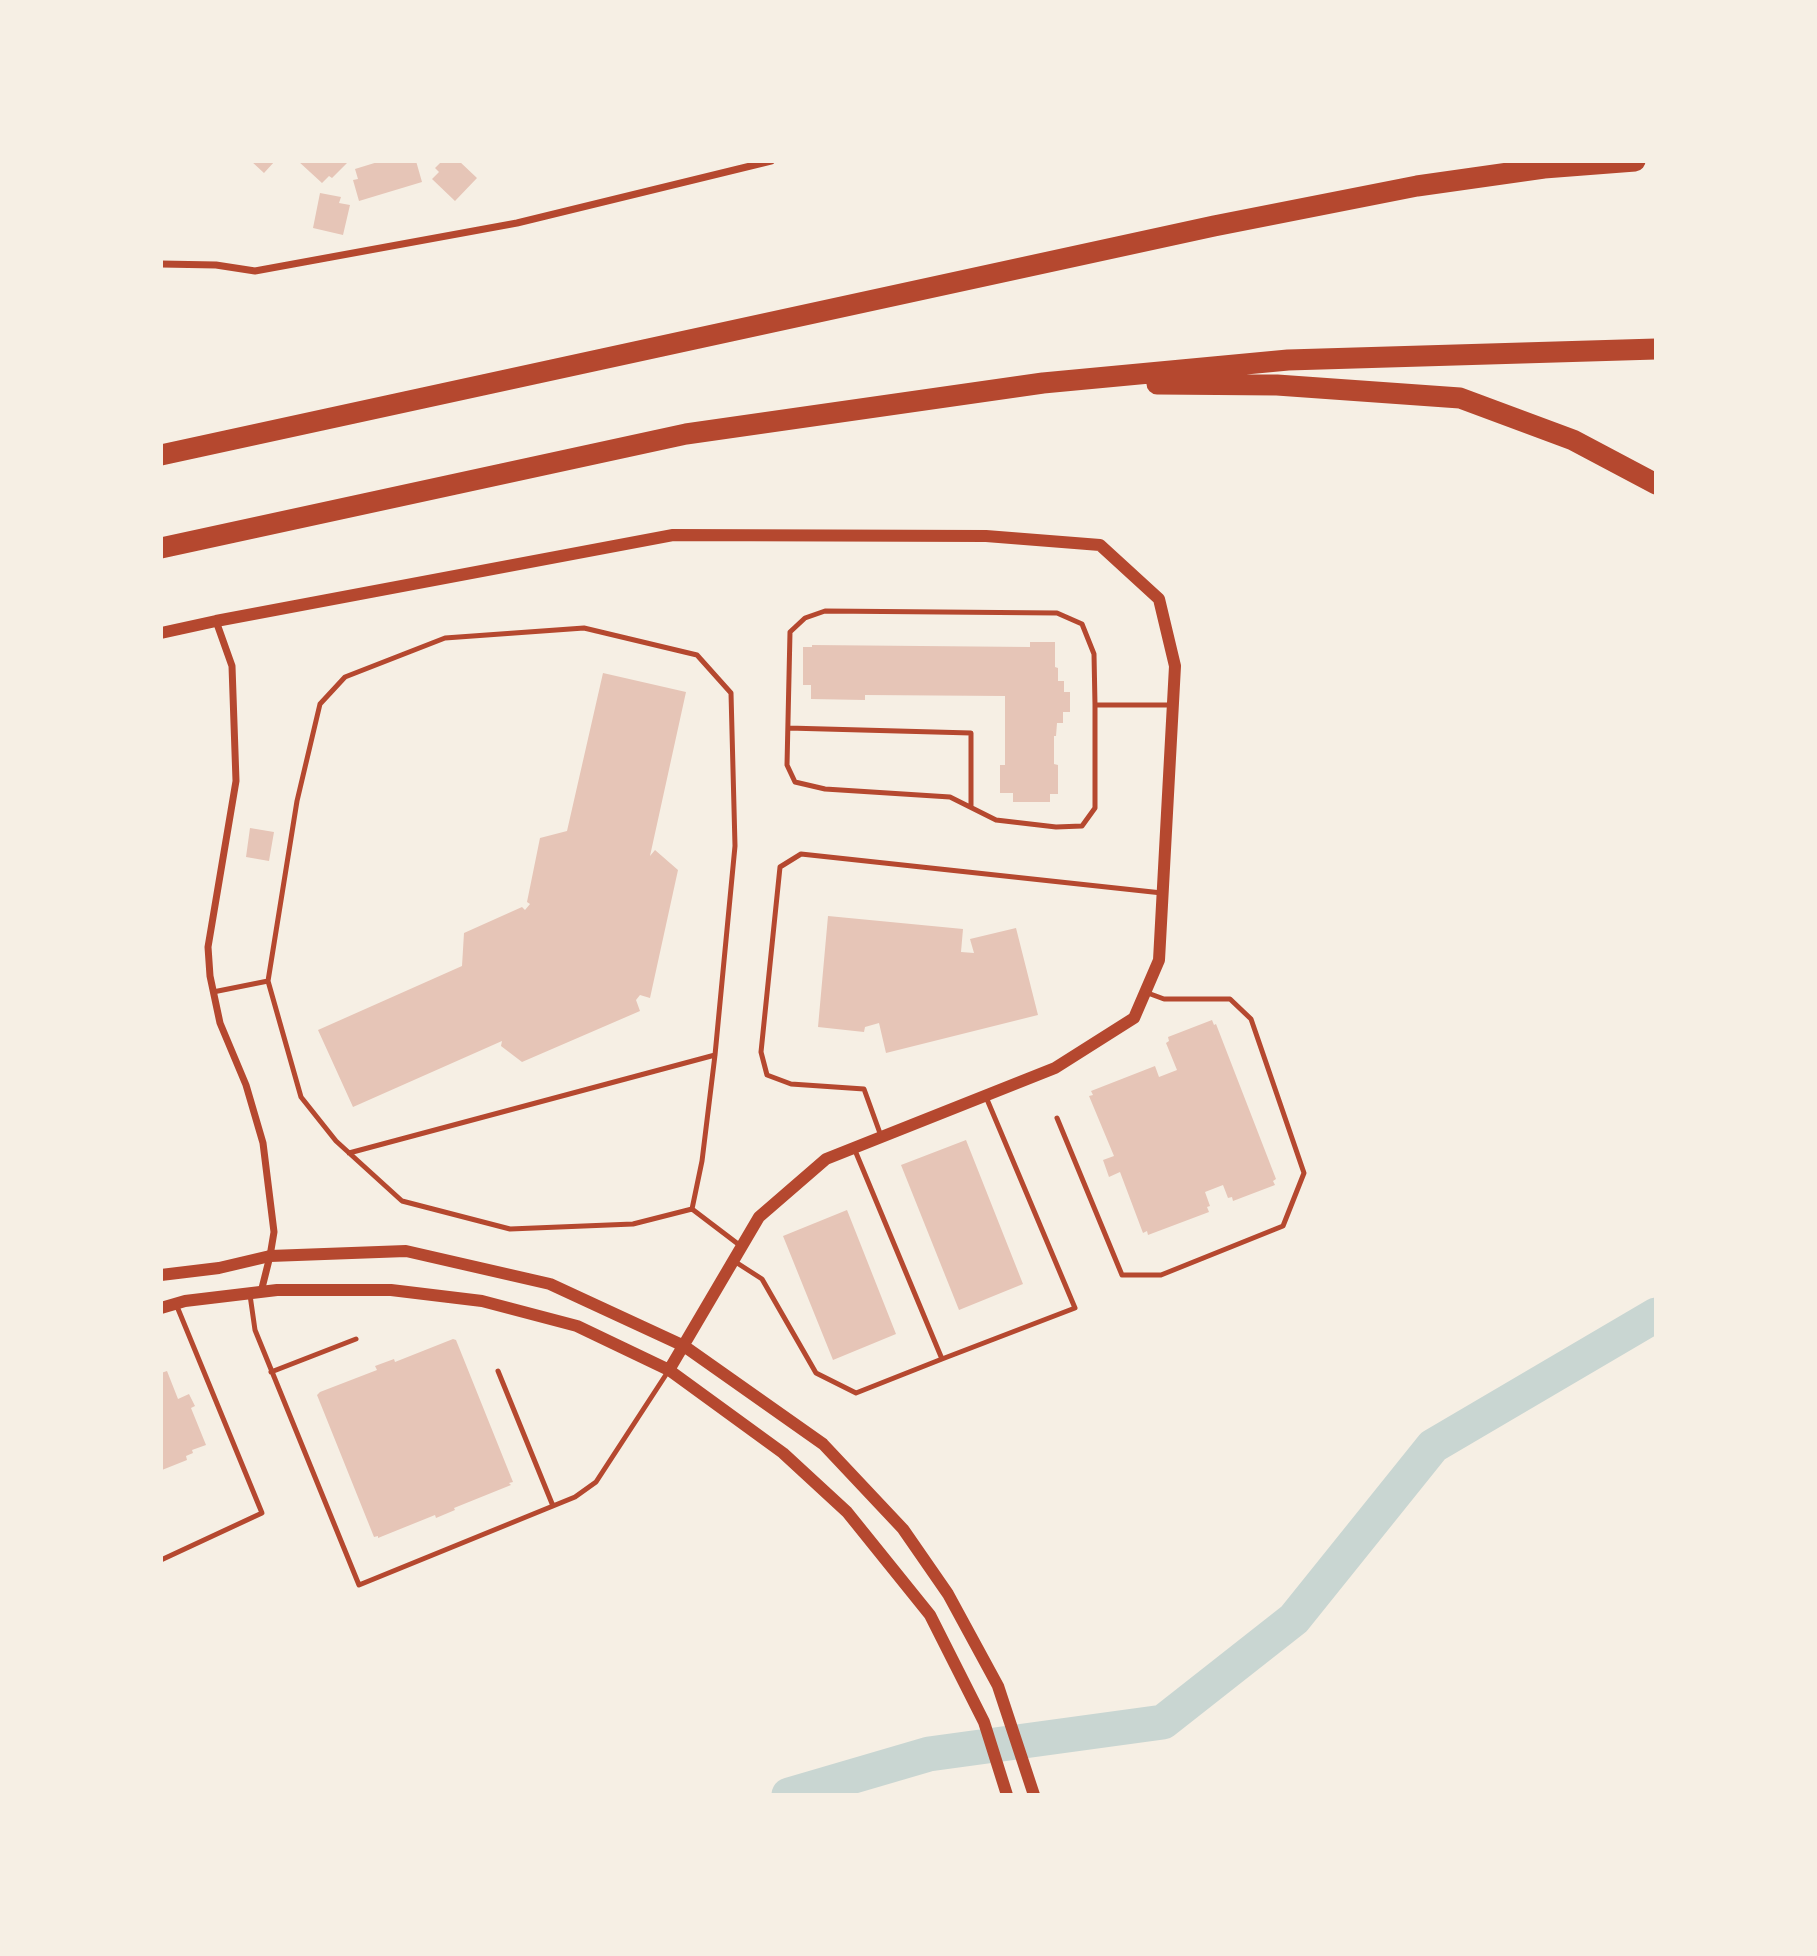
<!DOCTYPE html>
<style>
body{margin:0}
#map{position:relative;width:1817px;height:1956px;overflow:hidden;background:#f6efe4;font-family:Quicksand,sans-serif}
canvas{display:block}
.frame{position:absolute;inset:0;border:163px solid #f6efe4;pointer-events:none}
</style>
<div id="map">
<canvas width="1817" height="1956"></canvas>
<div class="frame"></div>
</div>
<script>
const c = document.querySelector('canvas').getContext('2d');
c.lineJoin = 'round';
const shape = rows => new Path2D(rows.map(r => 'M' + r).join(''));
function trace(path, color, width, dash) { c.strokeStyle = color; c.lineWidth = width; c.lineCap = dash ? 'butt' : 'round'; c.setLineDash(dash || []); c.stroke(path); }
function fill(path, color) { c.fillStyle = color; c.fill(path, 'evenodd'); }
trace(shape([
 [789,1795,929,1754,1163,1722,1294,1619,1433,1446,1656,1315]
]), '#c9d6d2', 35);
fill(shape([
 [251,161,275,161,264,173],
 [298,161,345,161,347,163,332,178,329,176,322,183],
 [381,161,416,161,422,182,359,201,353,180,358,179,355,169],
 [442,161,459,161,477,178,455,201,432,179,439,172,435,168],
 [320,193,341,197,339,203,350,205,343,235,313,228],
 [1030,642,1055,642,1055,667,1058,668,1058,681,1064,681,1064,692,1070,692,1070,712,1063,712,1063,723,1057,723,1056,736,1054,736,1054,764,1058,765,1058,794,1050,794,1050,802,1013,802,1013,793,1000,793,1000,765,1005,765,1005,696,865,695,865,700,811,699,811,685,803,685,803,647,812,647,812,645,1030,647],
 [603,673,686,692,650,856,655,850,678,870,650,998,640,995,636,1000,640,1011,522,1062,501,1046,502,1041,353,1107,318,1030,462,966,464,933,522,907,525,910,530,904,527,902,540,838,567,831],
 [250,828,274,832,269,861,246,857],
 [828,916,963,929,961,952,974,953,970,939,1016,928,1038,1015,886,1053,879,1023,865,1027,864,1032,818,1027],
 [1212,1020,1214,1025,1216,1024,1276,1179,1273,1181,1275,1185,1233,1201,1232,1197,1228,1198,1223,1185,1205,1192,1210,1206,1207,1207,1209,1212,1148,1235,1147,1231,1143,1233,1120,1172,1109,1177,1103,1160,1114,1156,1089,1096,1093,1095,1091,1091,1155,1066,1159,1077,1177,1070,1166,1043,1169,1041,1168,1037],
 [966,1140,1023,1284,959,1310,901,1165],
 [847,1210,896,1334,833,1360,783,1236],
 [453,1339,456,1340,513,1482,509,1483,511,1485,454,1508,455,1510,436,1518,435,1515,378,1538,378,1536,374,1537,317,1395,320,1392,377,1370,375,1366,394,1359,395,1362],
 [167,1371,178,1399,189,1394,195,1406,191,1408,206,1445,192,1450,193,1453,186,1456,187,1460,162,1470,161,1373]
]), '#e6c5b7');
trace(shape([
 [1095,705,1095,808,1082,826,1056,827,996,820,950,797,825,789,795,782,787,765,790,632,805,618,825,611,1057,613,1082,624,1094,654,1095,705,1173,705],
 [788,728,971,733,971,807],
 [213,992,268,981],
 [1057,1118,1122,1275,1161,1275,1283,1226,1304,1173,1251,1019,1230,999,1164,999,1145,992],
 [881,1136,864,1089,791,1084,767,1075,761,1052,780,867,801,854,1162,893],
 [349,1153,715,1055],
 [692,1209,633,1224,510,1229,402,1201,336,1141,301,1097,268,981,297,801,320,704,345,677,445,638,584,628,697,655,731,693,735,846,715,1055,702,1161,692,1209,742,1247],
 [734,1261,762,1279,816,1373,856,1393,942,1359,854,1148],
 [250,1295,255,1330,359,1585,575,1497,596,1482,669,1370],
 [942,1359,1075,1308,986,1097],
 [498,1371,553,1506],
 [271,1372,356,1339],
 [161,1560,262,1513,176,1304]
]), '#b5482f', 5);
trace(shape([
 [161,264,216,265,255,271,517,223,771,161],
 [216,621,232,666,236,781,208,947,210,976,220,1023,246,1085,263,1143,274,1232,270,1256,261,1292]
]), '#b5482f', 7);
trace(shape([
 [161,633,216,621,673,535,986,536,1100,545,1159,599,1175,666,1159,960,1134,1018,1055,1068,826,1159,759,1217,669,1370],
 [161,1275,219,1268,270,1256,406,1251,550,1284,684,1346,823,1444,903,1529,948,1594,998,1686,1034,1795],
 [161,1308,185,1301,277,1290,391,1290,482,1301,577,1326,669,1370,783,1453,847,1512,930,1615,984,1722,1007,1795]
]), '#b5482f', 12);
trace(shape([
 [1157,384,1277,385,1460,398,1573,440,1656,484],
 [161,455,1214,226,1417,186,1544,168,1635,161],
 [161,548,686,434,1043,383,1288,360,1656,349]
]), '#b5482f', 21);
</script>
